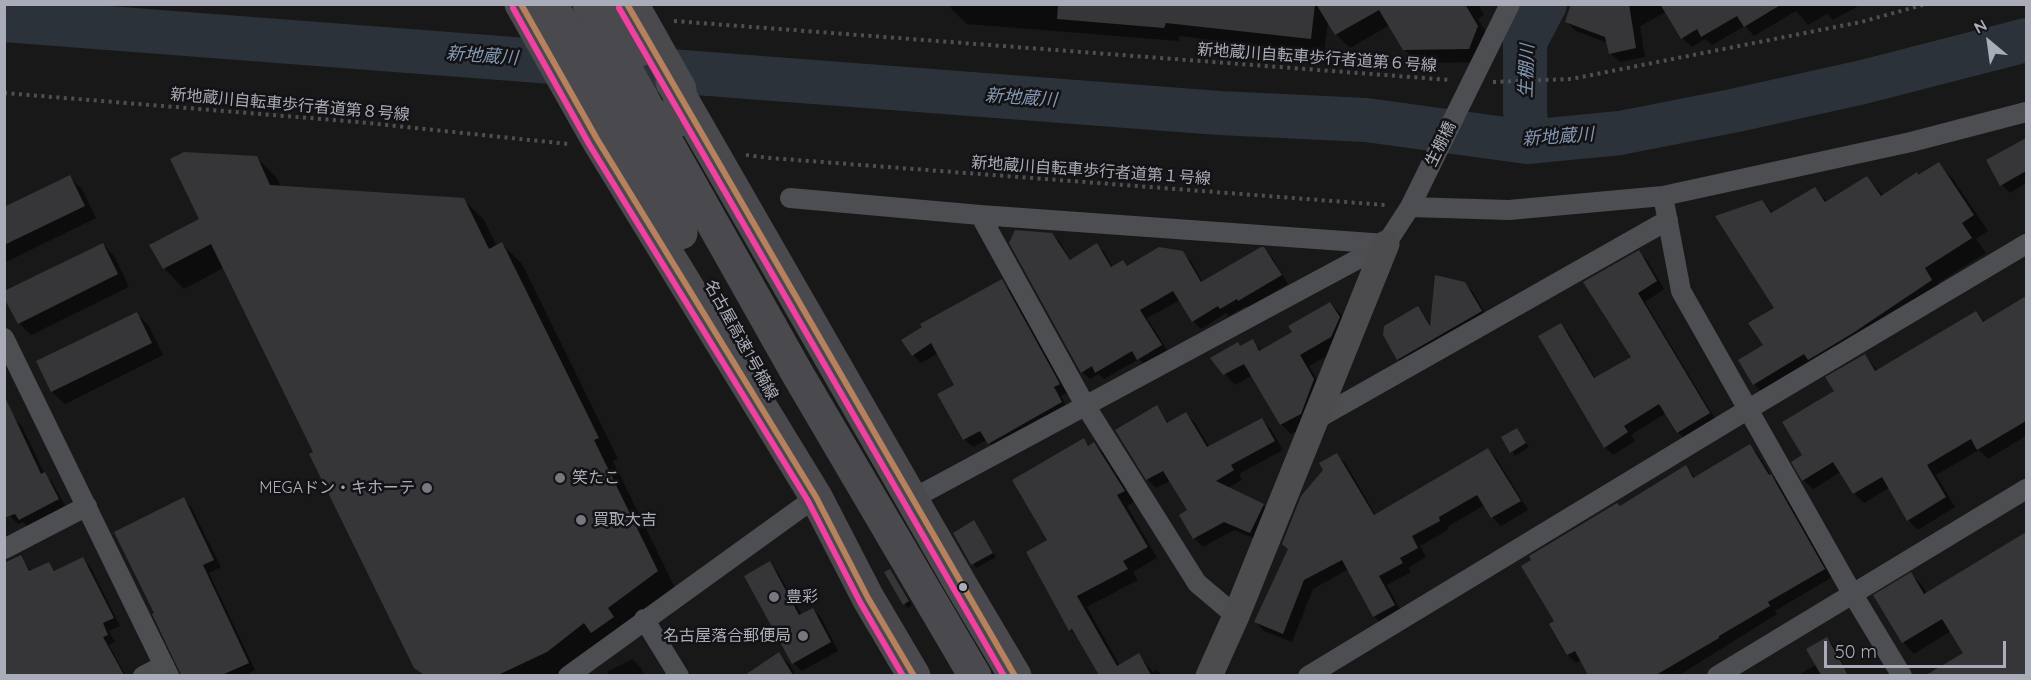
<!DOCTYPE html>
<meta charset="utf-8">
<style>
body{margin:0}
#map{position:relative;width:2031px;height:680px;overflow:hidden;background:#181819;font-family:Quicksand,sans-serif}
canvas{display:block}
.frame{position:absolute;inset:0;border:6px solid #aaadb9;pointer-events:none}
.north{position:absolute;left:1959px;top:12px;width:60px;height:60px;-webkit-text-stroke:4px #131214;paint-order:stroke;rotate:331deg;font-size:16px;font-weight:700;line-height:24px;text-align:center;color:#aaadb9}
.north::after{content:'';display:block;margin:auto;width:21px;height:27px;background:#aaadb9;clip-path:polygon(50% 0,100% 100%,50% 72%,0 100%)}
.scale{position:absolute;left:1824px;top:641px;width:182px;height:27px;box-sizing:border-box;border:3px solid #aaadb9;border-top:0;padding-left:8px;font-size:18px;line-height:21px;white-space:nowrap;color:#aaadb9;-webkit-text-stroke:4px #131214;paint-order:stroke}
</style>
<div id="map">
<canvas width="2031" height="680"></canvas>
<div class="frame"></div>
<div class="north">N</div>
<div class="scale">50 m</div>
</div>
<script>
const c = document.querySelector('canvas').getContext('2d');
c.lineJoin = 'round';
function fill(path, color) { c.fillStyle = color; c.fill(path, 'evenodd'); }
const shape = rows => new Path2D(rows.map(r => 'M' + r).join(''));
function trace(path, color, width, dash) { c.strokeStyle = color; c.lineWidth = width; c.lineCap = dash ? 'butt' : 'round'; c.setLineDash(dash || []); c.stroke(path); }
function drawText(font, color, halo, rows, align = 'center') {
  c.font = font + ' Quicksand,"Noto Sans JP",sans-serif'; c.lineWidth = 5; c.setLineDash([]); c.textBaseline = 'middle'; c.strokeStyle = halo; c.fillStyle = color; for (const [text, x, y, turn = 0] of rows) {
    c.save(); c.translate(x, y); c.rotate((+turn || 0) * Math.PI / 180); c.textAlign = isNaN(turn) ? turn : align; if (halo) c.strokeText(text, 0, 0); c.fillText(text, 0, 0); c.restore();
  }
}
fill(shape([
 [950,4,1478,4,1484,15,1478,19,1492,42,1483,62,1419,63,1404,49,1390,25,1350,48,1336,34,1328,22,1324,53,1179,36,1179,41,967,24,952,10],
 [1573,4,1858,4,1857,7,1833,20,1827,14,1808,25,1796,11,1754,36,1745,26,1712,45,1705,39,1692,47,1682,38,1666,12,1640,26,1645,57,1620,62,1610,53,1608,43,1576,31,1566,21],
 [2026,142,2026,183,2010,193,2002,185,2022,144],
 [256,157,277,178,281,187,463,199,484,220,497,247,502,244,522,264,618,459,613,461,677,592,560,676,423,676,416,668,315,452,225,267,184,289,164,268,201,220],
 [1939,164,1953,179,1988,231,1976,239,1986,253,1938,283,1946,295,1768,399,1754,384,1740,361,1765,346,1777,308,1762,201,1773,213,1815,189,1828,202,1867,178,1884,196],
 [70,177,82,189,96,218,4,263,4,209],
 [1052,234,1060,242,1071,261,1097,245,1105,253,1113,268,1123,262,1129,267,1182,253,1191,261,1203,283,1264,249,1272,257,1288,284,1247,308,1246,306,1229,316,1226,313,1201,329,1193,321,1180,300,1147,318,1169,353,1146,367,1139,359,1104,379,1099,374,1090,379,1082,372],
 [103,244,115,257,129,287,31,335,19,323],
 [1638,252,1647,260,1664,289,1645,302,1717,422,1686,440,1678,432,1666,413,1631,435,1635,441,1613,455,1605,447,1561,325,1569,333,1596,379,1633,358],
 [1001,281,1010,290,1067,393,1061,396,1069,411,998,452,987,440,973,447,964,439,956,386,938,353,921,363,913,355],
 [1464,283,1473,292,1489,320,1406,367,1398,359,1418,308,1431,325],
 [2026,298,2026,436,1988,459,1979,450,1936,475,1955,507,1918,530,1908,520,1889,488,1864,503,1854,493,1841,472,1813,489,1803,480,1804,456,1836,392,1865,356,1878,371,1976,313,1985,322],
 [1330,303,1341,314,1349,329,1342,348,1309,366,1324,391,1311,424,1291,434,1281,424,1253,375,1235,385,1212,359,1252,341,1262,351,1294,332],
 [137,314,149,326,163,355,65,404,52,392,38,362],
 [1156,407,1169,423,1186,414,1195,423,1210,448,1262,420,1271,429,1283,450,1239,474,1242,480,1228,488,1263,505,1272,514,1260,541,1234,530,1203,547,1194,538,1181,515,1189,511,1170,481,1156,488,1147,479],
 [14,419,22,426,44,473,52,482,66,507,28,527,23,522,18,524,10,516,4,518,4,423],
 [1517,430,1529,447,1515,456,1503,437],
 [1083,440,1090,446,1094,444,1104,454,1134,502,1127,506,1157,558,1133,572,1138,580,1087,607,1120,666,1139,655,1153,672,1156,669,1162,676,1100,676,1079,639,1070,630,1049,540],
 [1750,446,1758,454,1772,477,1779,484,1832,577,1775,611,1777,614,1678,676,1590,676,1581,660,1576,663,1568,655,1551,625,1556,622,1620,508,1686,467,1695,478],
 [1488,450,1497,459,1528,510,1501,526,1492,517,1485,505,1447,527,1448,530,1420,546,1426,557,1408,568,1411,572,1387,585,1403,615,1383,625,1374,616,1349,569,1313,589,1292,642,1264,631,1256,622,1337,455,1346,464,1376,516],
 [183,499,191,507,221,567,209,573,255,670,248,674,248,676,183,676,154,615],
 [974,522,996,557,976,568,955,533],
 [2026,534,2026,676,1929,676,1965,654,1951,631,1914,654,1903,642,1911,574,1922,585,1927,594],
 [20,557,32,572,49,564,56,572,83,559,90,566,120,626,109,631,115,642,109,645,126,676,4,676,4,587],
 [769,563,777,571,802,615,812,609,821,617,838,651,802,671,793,663],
 [890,571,912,605,908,608,904,604],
 [1826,639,1833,645,1849,676,1797,676,1817,664],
 [779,654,790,665,796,676,761,676],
 [632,659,640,667,645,676,609,676,607,672]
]), '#0007');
trace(shape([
 [4,20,1219,113,1366,120,1527,142,1620,133,1737,110,1863,82,2026,40],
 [1527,142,1525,110,1525,42,1545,4]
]), '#2c323a', 44);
fill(shape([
 [1058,4,1315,4,1311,39,1166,23,1164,28,1057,19],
 [1316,4,1465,4,1478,26,1469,49,1403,50,1379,10,1335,35],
 [1571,4,1629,4,1636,48,1609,54,1605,37,1565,22],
 [1660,4,1782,4,1744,27,1737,16,1701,37,1697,29,1681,39],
 [2026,138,2026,171,2000,186,1986,160],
 [184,152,257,156,270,185,464,198,489,249,502,242,599,438,594,440,658,571,608,608,614,617,591,633,584,623,547,652,498,675,424,675,414,668,309,454,313,452,211,244,163,269,149,245,199,219,170,159],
 [1939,162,1974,215,1962,223,1972,238,1925,268,1932,280,1853,333,1808,360,1804,354,1753,385,1738,360,1763,345,1748,323,1774,308,1715,216,1762,200,1771,213,1815,187,1825,202,1867,176,1881,196,1917,172,1918,175],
 [70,175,85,206,4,245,4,207],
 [1015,230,1052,233,1070,260,1097,243,1111,267,1123,260,1127,266,1159,247,1183,251,1201,282,1261,247,1264,247,1282,275,1238,301,1237,299,1220,309,1218,306,1192,322,1173,291,1140,310,1162,345,1137,360,1132,351,1095,373,1092,366,1081,373,1009,243],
 [103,243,118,274,18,324,4,298,4,291],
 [1639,250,1657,281,1638,293,1710,413,1677,433,1659,404,1624,426,1628,432,1604,448,1538,336,1561,323,1594,378,1631,357,1583,282],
 [1435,275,1465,282,1482,311,1397,360,1383,335,1384,326,1418,306,1430,326],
 [1002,279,1060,384,1054,387,1062,402,988,444,980,431,963,440,937,394,954,385,931,343,912,356,901,340,922,327,920,324],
 [2026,296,2026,421,1977,450,1971,439,1927,465,1946,497,1907,521,1882,477,1853,494,1833,462,1802,481,1791,462,1802,455,1782,422,1834,391,1825,377,1865,354,1875,371,1976,311,1983,322],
 [1330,302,1340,317,1331,337,1300,355,1314,379,1301,414,1280,425,1244,364,1223,375,1210,358,1238,342,1240,346,1253,339,1259,351,1292,332,1288,326],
 [137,312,152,343,51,392,36,361],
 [4,395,41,474,45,472,59,499,19,520,15,514,4,518],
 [1157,405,1167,423,1186,412,1207,447,1262,418,1275,441,1231,465,1234,470,1216,481,1264,504,1250,533,1224,522,1193,539,1179,515,1187,510,1163,471,1146,480,1115,430],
 [1517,428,1526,443,1510,453,1501,437],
 [1084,438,1088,446,1094,442,1125,491,1117,495,1148,547,1123,561,1128,569,1077,596,1117,666,1139,653,1151,675,1099,675,1072,629,1069,631,1026,552,1047,540,1012,480],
 [1750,444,1769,475,1771,474,1825,569,1768,602,1770,606,1719,636,1719,638,1656,675,1588,675,1575,651,1567,655,1549,624,1554,621,1521,566,1531,560,1529,556,1617,503,1620,506,1686,465,1693,478],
 [1488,448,1521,501,1491,518,1477,495,1439,517,1440,521,1412,536,1418,548,1400,558,1403,563,1379,576,1395,605,1373,617,1342,560,1304,580,1283,634,1254,622,1288,549,1282,544,1301,496,1323,470,1319,463,1337,453,1374,515],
 [184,497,214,560,203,565,249,663,222,675,181,675,152,614,154,613,114,532],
 [974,520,993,553,971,565,953,533],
 [2026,532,2026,675,1926,675,1963,653,1942,619,1902,643,1873,595,1911,572,1924,594],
 [21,555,29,571,49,562,54,571,83,557,114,618,103,623,108,635,103,637,124,675,4,675,4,563],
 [770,561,799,615,813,608,831,642,792,664,744,576],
 [890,569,909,601,903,605,884,572],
 [1827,637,1848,675,1821,675,1806,649],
 [779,652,793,675,745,675]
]), '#363638');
trace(shape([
 [674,21,1450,80],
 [1493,82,1571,79,1861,22,1926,4],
 [4,93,358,122,568,144],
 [746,155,770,158,1385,205]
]), '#4e4f53', 4, [3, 4.5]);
trace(shape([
 [1663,196,1681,291,1852,593,1902,676],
 [790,198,980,215,1386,244,912,499],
 [1410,207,1509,210,1663,196,1911,142,2026,112],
 [980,215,1085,405,1197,583,1236,616],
 [1386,244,1410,207,1510,4],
 [4,338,169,676],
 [1315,420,1668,220],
 [4,549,87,506],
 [644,619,679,676],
 [143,676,164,665],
 [568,676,816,497],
 [1308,676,1747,410,2026,244],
 [1717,676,2026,489]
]), '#4d4e51', 20);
trace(shape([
 [1209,676,1236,616,1386,244]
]), '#4c4c4f', 27);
trace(shape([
 [521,4,597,139,816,497,868,598,914,676],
 [551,4,681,233],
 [589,4,797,373,975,676],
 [614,4,640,50],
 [672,82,961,585,1015,676]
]), '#4a4a4e', 33);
trace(shape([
 [632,4,680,89,679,120]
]), '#4a4a4e', 33);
trace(shape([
 [521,4,597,139,816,497,868,598,914,676],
 [627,4,1015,676]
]), '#b6815c', 6);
trace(shape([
 [513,8,589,144,808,501,860,602,903,676],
 [619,8,1004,676]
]), '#f240a1', 6);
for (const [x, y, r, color] of [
 [560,478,6,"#777981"],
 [427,488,6,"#777981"],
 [581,520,6,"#777981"],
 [963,587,5,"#aaadb9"],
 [774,597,6,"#777981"],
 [803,636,6,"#777981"]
]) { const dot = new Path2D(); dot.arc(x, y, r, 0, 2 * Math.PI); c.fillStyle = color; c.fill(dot); trace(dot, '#131214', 2); }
drawText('16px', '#aaadb9', '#131214', [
 ["新地蔵川自転車歩行者道第６号線",1317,58,4],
 ["新地蔵川自転車歩行者道第８号線",290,105,5],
 ["生棚橋",1441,144,-64],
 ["新地蔵川自転車歩行者道第１号線",1091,171,4],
 ["名古屋高速1号楠線",741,340,61]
]);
drawText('16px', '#aaadb9', '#131214', [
 ["笑たこ",572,478],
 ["MEGAドン・キホーテ",415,488,"right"],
 ["買取大吉",593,520],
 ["豊彩",786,597],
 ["名古屋落合郵便局",791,636,"right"]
], 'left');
drawText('italic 18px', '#8397b2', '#131214', [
 ["新地蔵川",482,56,4],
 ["生棚川",1527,71,-88],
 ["新地蔵川",1021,98,4],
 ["新地蔵川",1558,137,-4]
]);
</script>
